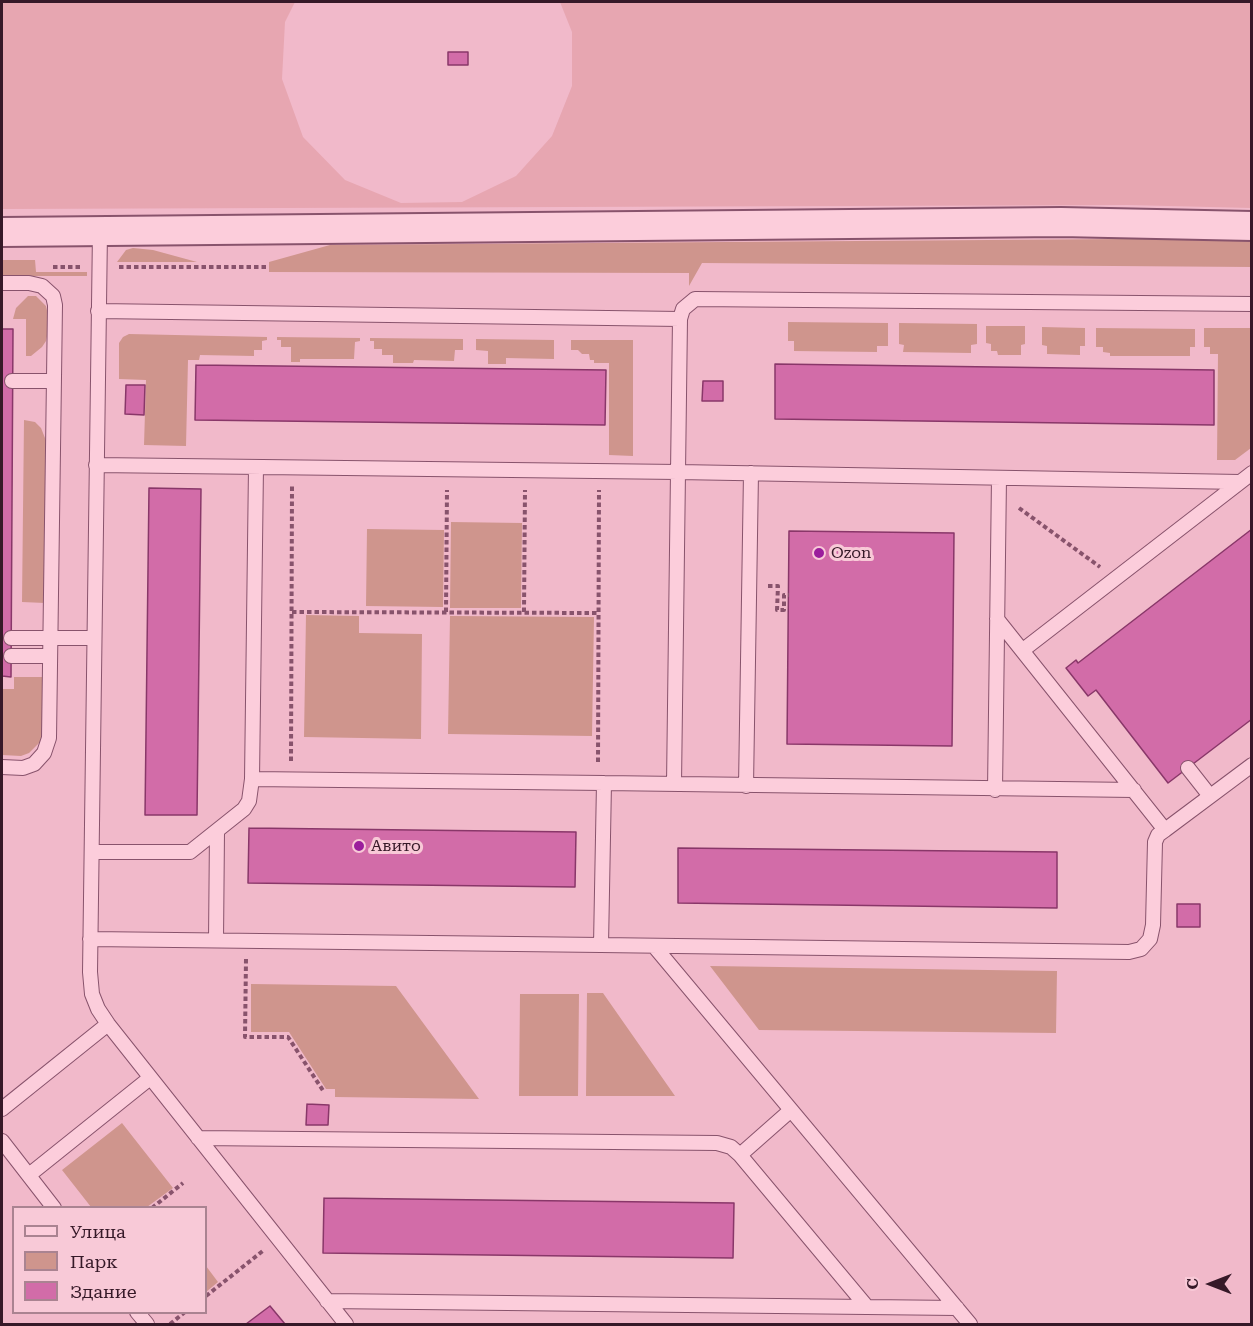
<!DOCTYPE html>
<meta charset="utf-8">
<style>
body{margin:0}
#map{position:relative;width:1253px;height:1326px;overflow:hidden;background:#f1b9ca;font-family:"Roboto Serif",serif}
canvas{display:block}
.frame{position:absolute;inset:0;border:3px solid #361928;pointer-events:none}
.legend{position:absolute;left:12px;top:1206px;width:195px;height:108px;box-sizing:border-box;background:#f8c9d7;border:2px solid #aa8391;margin:0;padding:8px 10px;list-style:none;font-size:18px;color:#361928}
.legend li{display:flex;align-items:center;gap:12px;height:30px}
.legend b{width:30px;border:2px solid #aa8391}
.north{position:absolute;left:1181px;top:1254px;width:60px;height:60px;-webkit-text-stroke:4px #f8c9d7;paint-order:stroke;rotate:270deg;font-size:16px;font-weight:700;line-height:24px;text-align:center;color:#361928}
.north::after{content:'';display:block;margin:auto;width:21px;height:27px;background:#361928;clip-path:polygon(50% 0,100% 100%,50% 72%,0 100%)}
</style>
<div id="map">
<canvas width="1253" height="1326"></canvas>
<div class="frame"></div>
<ul class="legend">
<li><b style="height:8px;background:#fccddb"></b>Улица</li>
<li><b style="height:16px;background:#cf958d"></b>Парк</li>
<li><b style="height:16px;background:#d26ca8"></b>Здание</li>
</ul>
<div class="north">С</div>
</div>
<script>
const c = document.querySelector('canvas').getContext('2d');
c.lineJoin = 'round';
function fill(path, color) { c.fillStyle = color; c.fill(path, 'evenodd'); }
const shape = rows => new Path2D(rows.map(r => 'M' + r).join(''));
function trace(path, color, width, dash) { c.strokeStyle = color; c.lineWidth = width; c.lineCap = dash ? 'butt' : 'round'; c.setLineDash(dash || []); c.stroke(path); }
function drawText(font, color, halo, rows, align = 'center') {
  c.font = font + ' "Roboto Serif",serif'; c.lineWidth = 6; c.setLineDash([]); c.textBaseline = 'middle'; c.strokeStyle = halo; c.fillStyle = color; for (const [text, x, y, turn = 0] of rows) {
    c.save(); c.translate(x, y); c.rotate((+turn || 0) * Math.PI / 180); c.textAlign = isNaN(turn) ? turn : align; if (halo) c.strokeText(text, 0, 0); c.fillText(text, 0, 0); c.restore();
  }
}
fill(shape([
 [2,2,295,2,285,22,282,79,303,137,345,180,401,203,462,202,516,176,552,136,572,86,572,32,560,2,1251,2,1251,208,1127,205,2,209]
]), '#e7a6b1');
fill(shape([
 [1252,238,1251,267,702,263,689,286,689,273,269,272,269,262,330,245],
 [133,248,153,250,197,262,117,262,126,250],
 [2,260,35,260,36,272,87,272,87,276,2,276],
 [28,296,36,296,46,306,48,315,48,332,46,341,42,347,31,356,26,356,26,319,13,319,16,308],
 [788,322,888,323,888,346,877,346,877,352,794,351,794,341,788,341],
 [899,323,977,324,977,344,971,345,971,353,903,352,904,345,899,344],
 [986,326,1025,326,1025,344,1021,345,1021,355,998,355,997,351,991,351,991,344,986,343],
 [1042,327,1085,328,1085,346,1080,346,1080,355,1047,354,1047,346,1042,345],
 [1096,328,1195,329,1195,347,1190,347,1190,356,1110,356,1110,353,1103,352,1103,347,1096,347],
 [1204,328,1251,328,1251,448,1235,460,1217,460,1218,354,1210,354,1210,347,1204,347],
 [129,334,267,337,267,340,262,341,262,350,254,350,254,356,200,355,199,360,188,360,186,446,144,445,146,380,119,379,119,343,123,337],
 [277,337,360,338,360,341,355,342,354,359,300,359,300,362,291,362,291,347,281,347,281,340,277,340],
 [370,338,463,339,463,350,455,350,454,361,414,360,413,363,393,363,393,355,382,355,382,349,374,349,374,341,370,341],
 [476,339,554,340,554,359,506,358,506,364,488,364,488,351,476,350],
 [571,340,633,340,633,456,609,455,609,363,594,363,594,360,590,360,589,354,582,354,578,350,571,350],
 [24,420,35,422,41,428,47,443,45,603,22,602],
 [451,522,522,523,521,608,450,608],
 [367,529,444,530,443,607,366,606],
 [306,615,359,616,359,633,422,634,421,739,304,737],
 [450,616,594,617,592,736,448,734],
 [14,677,43,677,42,733,40,742,29,753,21,756,2,755,2,689,14,689],
 [710,966,1057,971,1056,1033,759,1030],
 [251,984,396,986,479,1099,335,1097,335,1089,326,1089,289,1032,251,1032],
 [587,993,603,993,675,1096,586,1096],
 [520,994,579,994,578,1096,519,1096],
 [122,1123,173,1188,147,1207,91,1207,62,1170],
 [206,1266,218,1282,206,1292]
]), '#cf958d');
const building = shape([
 [448,52,468,52,468,65,448,65,448,52],
 [2,329,13,329,11,677,2,676,2,329],
 [775,364,1214,370,1214,425,775,419,775,364],
 [196,365,606,370,605,425,195,420,196,365],
 [703,381,723,381,723,401,702,401,703,381],
 [126,385,145,385,144,415,125,414,126,385],
 [149,488,201,489,197,815,145,815,149,488],
 [1252,529,1252,719,1168,783,1096,690,1088,696,1066,668,1076,660,1078,663,1252,529],
 [789,531,954,533,952,746,787,744,789,531],
 [249,828,576,832,575,887,248,883,249,828],
 [678,848,1057,852,1057,908,678,903,678,848],
 [1177,904,1200,904,1200,927,1177,927,1177,904],
 [307,1104,329,1105,328,1125,306,1125,307,1104],
 [324,1198,734,1203,733,1258,323,1253,324,1198],
 [270,1306,285,1324,246,1324,270,1306]
]);
fill(building, '#d26ca8');
trace(building, '#893769', 1.5);
const lane = shape([
 [100,231,90,972,92,994,98,1009,108,1024,346,1324],
 [2,283,29,283,42,286,53,296,55,305,49,738,44,753,34,764,23,768,2,767],
 [680,319,683,309,695,299,1252,304],
 [12,381,54,381],
 [96,465,678,472,680,319,98,311],
 [997,619,1165,830,1252,765],
 [11,638,94,638],
 [1023,650,1252,473],
 [11,656,50,656],
 [1188,768,1210,796],
 [604,783,1134,790],
 [674,784,678,472,1240,482],
 [746,786,751,473],
 [995,790,999,478],
 [92,852,190,852,244,809,249,801,252,779,256,467],
 [90,939,601,945,604,783,252,779],
 [216,940,217,832],
 [601,945,1129,952,1141,949,1150,939,1153,925,1155,842,1158,835,1165,830],
 [654,946,970,1324],
 [2,1109,108,1024],
 [198,1138,717,1143,731,1147,740,1155,867,1307],
 [2,1141,54,1208],
 [740,1155,791,1110],
 [29,1175,150,1078],
 [327,1301,957,1308],
 [137,1312,147,1324]
]);
const street = shape([
 [2,232,1061,222,1252,226]
]);
trace(lane, '#88536c', 16);
trace(street, '#88536c', 32);
trace(shape([
 [53,267,81,267],
 [119,267,267,267],
 [1019,508,1100,567],
 [768,586,778,586,777,610,784,610,784,595,789,595],
 [292,612,598,613],
 [446,612,447,490],
 [524,612,525,490],
 [291,761,292,486],
 [598,762,599,490],
 [246,959,245,1037,288,1037,324,1092],
 [152,1208,183,1183],
 [206,1296,264,1250],
 [170,1324,185,1312]
]), '#88536c', 4, [4.5, 3]);
trace(lane, '#fccddb', 14);
trace(street, '#fccddb', 28);
for (const [x, y, r, color] of [
 [819,553,6,"#9b1e9c"],
 [359,846,6,"#9b1e9c"]
]) { const dot = new Path2D(); dot.arc(x, y, r, 0, 2 * Math.PI); c.fillStyle = color; c.fill(dot); trace(dot, '#f8c9d7', 2); }
drawText('16px', '#361928', '#f8c9d7', [
 ["Ozon",831,553],
 ["Авито",371,846]
], 'left');
</script>
